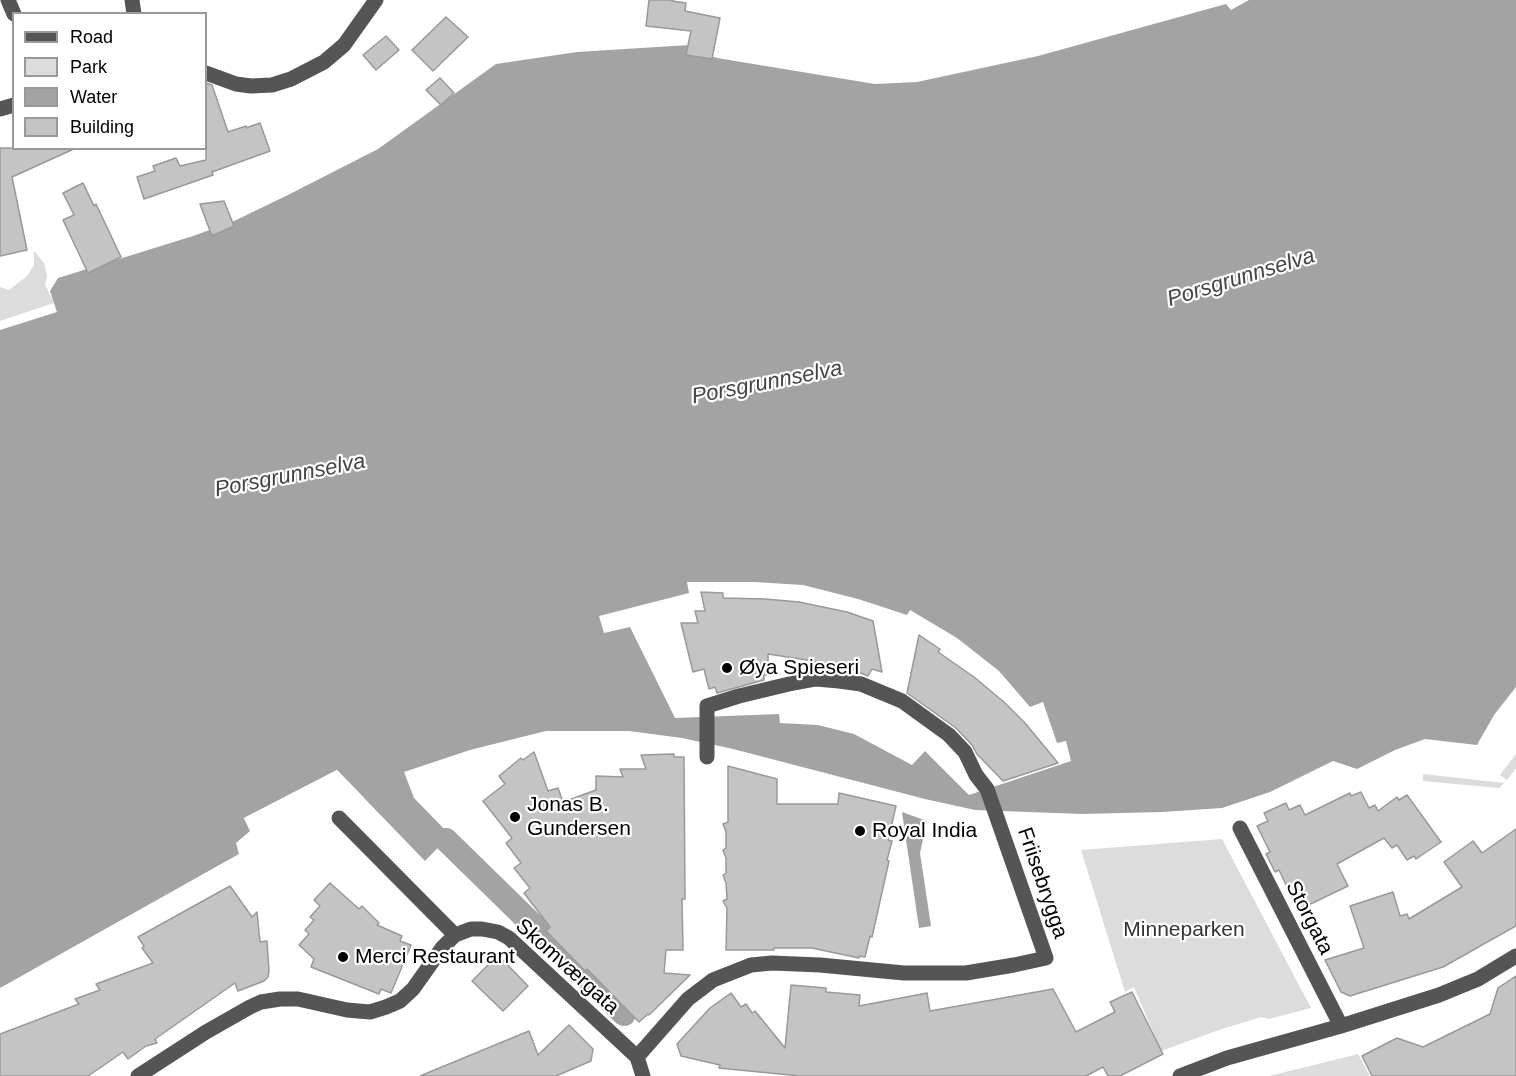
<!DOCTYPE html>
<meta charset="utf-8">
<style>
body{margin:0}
#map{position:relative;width:1516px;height:1076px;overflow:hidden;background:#fff;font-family:Arial,sans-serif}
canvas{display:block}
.legend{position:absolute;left:12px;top:12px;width:195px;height:138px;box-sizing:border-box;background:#fff;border:2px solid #999;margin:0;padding:8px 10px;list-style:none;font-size:18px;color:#000}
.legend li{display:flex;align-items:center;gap:12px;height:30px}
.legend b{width:30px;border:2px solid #999}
</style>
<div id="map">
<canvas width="1516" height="1076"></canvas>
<ul class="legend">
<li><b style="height:8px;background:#555"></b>Road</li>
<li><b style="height:16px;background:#dcdcdc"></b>Park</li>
<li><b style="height:16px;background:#a3a3a3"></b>Water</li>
<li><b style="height:16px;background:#c4c4c4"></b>Building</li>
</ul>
</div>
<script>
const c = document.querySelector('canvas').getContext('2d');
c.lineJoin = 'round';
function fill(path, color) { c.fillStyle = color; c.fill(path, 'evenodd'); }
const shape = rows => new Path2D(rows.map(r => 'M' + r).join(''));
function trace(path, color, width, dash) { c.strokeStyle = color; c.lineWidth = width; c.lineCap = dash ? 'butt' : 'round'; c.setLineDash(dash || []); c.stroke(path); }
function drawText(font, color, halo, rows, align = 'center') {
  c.font = font + ' Arial,sans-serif'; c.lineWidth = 4.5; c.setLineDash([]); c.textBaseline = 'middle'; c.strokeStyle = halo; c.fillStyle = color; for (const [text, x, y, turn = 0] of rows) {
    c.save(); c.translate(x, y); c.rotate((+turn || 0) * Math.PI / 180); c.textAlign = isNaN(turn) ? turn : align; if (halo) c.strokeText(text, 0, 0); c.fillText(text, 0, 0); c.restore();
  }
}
fill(shape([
 [34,251,44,263,47,275,46,282,45,285,54,303,0,321,0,287,9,290,27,276,34,265],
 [1516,754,1516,768,1507,780,1500,775],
 [1423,774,1504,783,1499,788,1423,781],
 [1222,839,1311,1008,1269,1019,1261,1017,1216,1031,1161,1051,1134,987,1125,992,1081,850],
 [1358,1054,1370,1076,1269,1076]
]), '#dcdcdc');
fill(shape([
 [1249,0,1516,0,1516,687,1494,715,1477,745,1425,739,1395,750,1357,769,1333,761,1270,792,1222,808,1162,812,1082,814,975,810,925,799,733,749,682,738,629,731,546,731,470,750,404,772,414,798,450,835,425,861,337,770,244,818,250,831,236,843,239,854,0,988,0,330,57,312,50,291,58,278,193,236,232,222,288,195,378,149,496,64,577,52,689,45,689,52,723,59,875,84,917,82,1038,56,1226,4,1231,10],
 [687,582,754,582,803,585,858,599,907,615,910,610,957,638,999,671,1030,707,1043,702,1057,743,1066,741,1071,761,969,795,925,751,912,765,854,734,818,725,780,723,779,714,675,718,630,627,604,633,599,616,689,593],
 [902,812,927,821,920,853,931,926,919,928]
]), '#a3a3a3');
fill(shape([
 [337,770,364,798,361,799,337,774,248,820,253,830,252,834,244,818]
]), '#fff');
trace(shape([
 [446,840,624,1014]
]), '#a3a3a3', 24);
const building = shape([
 [649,0,673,0,672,1,686,3,685,11,720,18,712,59,686,55,691,31,646,26,649,0],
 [446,17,468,37,433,71,412,50,446,17],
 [386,36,399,50,376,70,363,55,386,36],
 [440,78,454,93,441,105,426,90,440,78],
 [206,83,212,85,228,132,246,126,246,128,260,123,270,151,212,172,213,175,144,199,137,177,155,171,153,166,176,158,180,166,206,160,206,83],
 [0,148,76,148,12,177,27,250,0,256,0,148],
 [83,183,94,206,96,204,121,257,88,273,63,220,74,215,63,193,83,183],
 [224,201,234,226,212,236,200,204,224,201],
 [701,592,723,593,723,598,765,599,799,602,847,612,873,621,882,672,872,669,868,676,853,670,819,662,768,654,768,675,764,675,764,680,717,693,715,687,709,689,704,669,693,672,681,623,698,623,695,611,705,611,701,592],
 [919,635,940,649,938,652,974,677,1005,703,1025,723,1058,763,1003,781,977,754,972,745,956,728,907,693,919,635],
 [534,752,548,791,558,788,563,802,596,790,596,776,623,777,620,769,646,769,641,755,674,754,674,757,684,757,685,899,682,899,683,950,666,950,664,973,690,975,649,1015,648,1014,639,1022,587,969,585,971,546,931,550,927,524,893,530,888,514,868,521,863,506,843,512,838,483,801,505,784,499,776,521,758,523,760,534,752],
 [728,766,777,779,777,804,838,804,839,793,896,806,888,840,892,841,887,860,889,861,872,937,870,936,865,957,859,956,859,958,812,948,774,948,774,950,726,950,727,908,723,901,727,899,726,883,723,875,726,873,726,858,723,850,726,848,726,832,723,824,728,822,728,766],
 [1361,792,1369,808,1375,805,1378,811,1397,797,1399,800,1407,795,1441,842,1416,859,1414,856,1407,860,1397,845,1392,848,1384,838,1337,864,1348,886,1298,910,1279,870,1275,872,1266,854,1270,852,1257,826,1268,821,1264,813,1286,803,1289,810,1300,805,1305,815,1350,793,1351,796,1361,792],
 [1516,829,1516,926,1443,967,1350,996,1341,992,1325,960,1364,948,1350,906,1393,892,1400,916,1407,914,1409,919,1462,887,1444,862,1473,841,1482,853,1516,829],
 [330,883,359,909,362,906,379,923,377,925,402,936,400,941,411,945,391,993,381,989,379,994,311,967,314,959,299,945,309,934,305,930,314,920,310,917,320,906,314,900,330,883],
 [230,886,252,917,257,912,260,942,267,941,269,971,268,977,264,981,238,991,235,983,155,1039,157,1043,146,1046,128,1059,123,1052,88,1076,0,1076,0,1034,79,1004,75,999,100,990,96,984,153,963,142,948,144,946,138,937,230,886],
 [498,955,528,986,503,1011,472,981,498,955],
 [1516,976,1516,1076,1372,1076,1362,1056,1397,1038,1423,1047,1490,1014,1498,988,1516,976],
 [791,985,826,988,826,992,860,995,859,1006,927,993,930,1011,1053,989,1076,1032,1115,1012,1110,1002,1132,992,1163,1054,1120,1076,1108,1076,1103,1067,1086,1076,800,1076,719,1068,720,1065,681,1056,677,1044,710,1008,731,993,741,1007,746,1004,752,1013,755,1011,785,1048,791,985],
 [569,1025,593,1049,591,1061,556,1076,420,1076,529,1031,538,1055,569,1025]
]);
fill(building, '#c4c4c4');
trace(building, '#999', 1.5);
trace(shape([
 [8,0,14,14],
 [132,0,134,14],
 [206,73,236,84,251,86,272,85,291,79,324,62,344,45,376,0],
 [0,109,14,105],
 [339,818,455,935],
 [1240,828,1341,1026],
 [637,1057,688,999,713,980,751,965,772,963,820,965,904,973,966,973,1014,965,1046,958,987,789,976,775,965,752,949,735,902,701,861,684,839,681,816,679,789,684,739,696,707,706,707,757],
 [138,1076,206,1032,250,1007,261,1002,280,999,298,999,347,1010,370,1012,386,1007,400,1001,413,989,442,948,455,935,471,929,482,929,498,932,509,938,637,1057,643,1076],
 [1180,1076,1227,1058,1341,1026,1439,995,1478,979,1516,956]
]), '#555', 15);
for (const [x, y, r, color] of [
 [727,668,6,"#000"],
 [515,817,6,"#000"],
 [860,831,6,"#000"],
 [343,957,6,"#000"]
]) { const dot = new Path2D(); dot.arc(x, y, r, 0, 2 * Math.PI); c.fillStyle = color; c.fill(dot); trace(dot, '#fff', 2); }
drawText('21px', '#000', '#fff', [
 ["Øya Spieseri",739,668],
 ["Jonas B.",527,805],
 ["Gundersen",527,829],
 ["Royal India",872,831],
 ["Merci Restaurant",355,957]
], 'left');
drawText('21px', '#000', '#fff', [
 ["Friisebrygga",1042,883,71],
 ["Storgata",1309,918,63],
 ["Skomværgata",567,967,42]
]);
drawText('21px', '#333', '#fff', [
 ["Minneparken",1184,930]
]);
drawText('italic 22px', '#444', '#fff', [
 ["Porsgrunnselva",1241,278,-17],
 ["Porsgrunnselva",767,383,-11],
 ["Porsgrunnselva",290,476,-11]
]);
</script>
